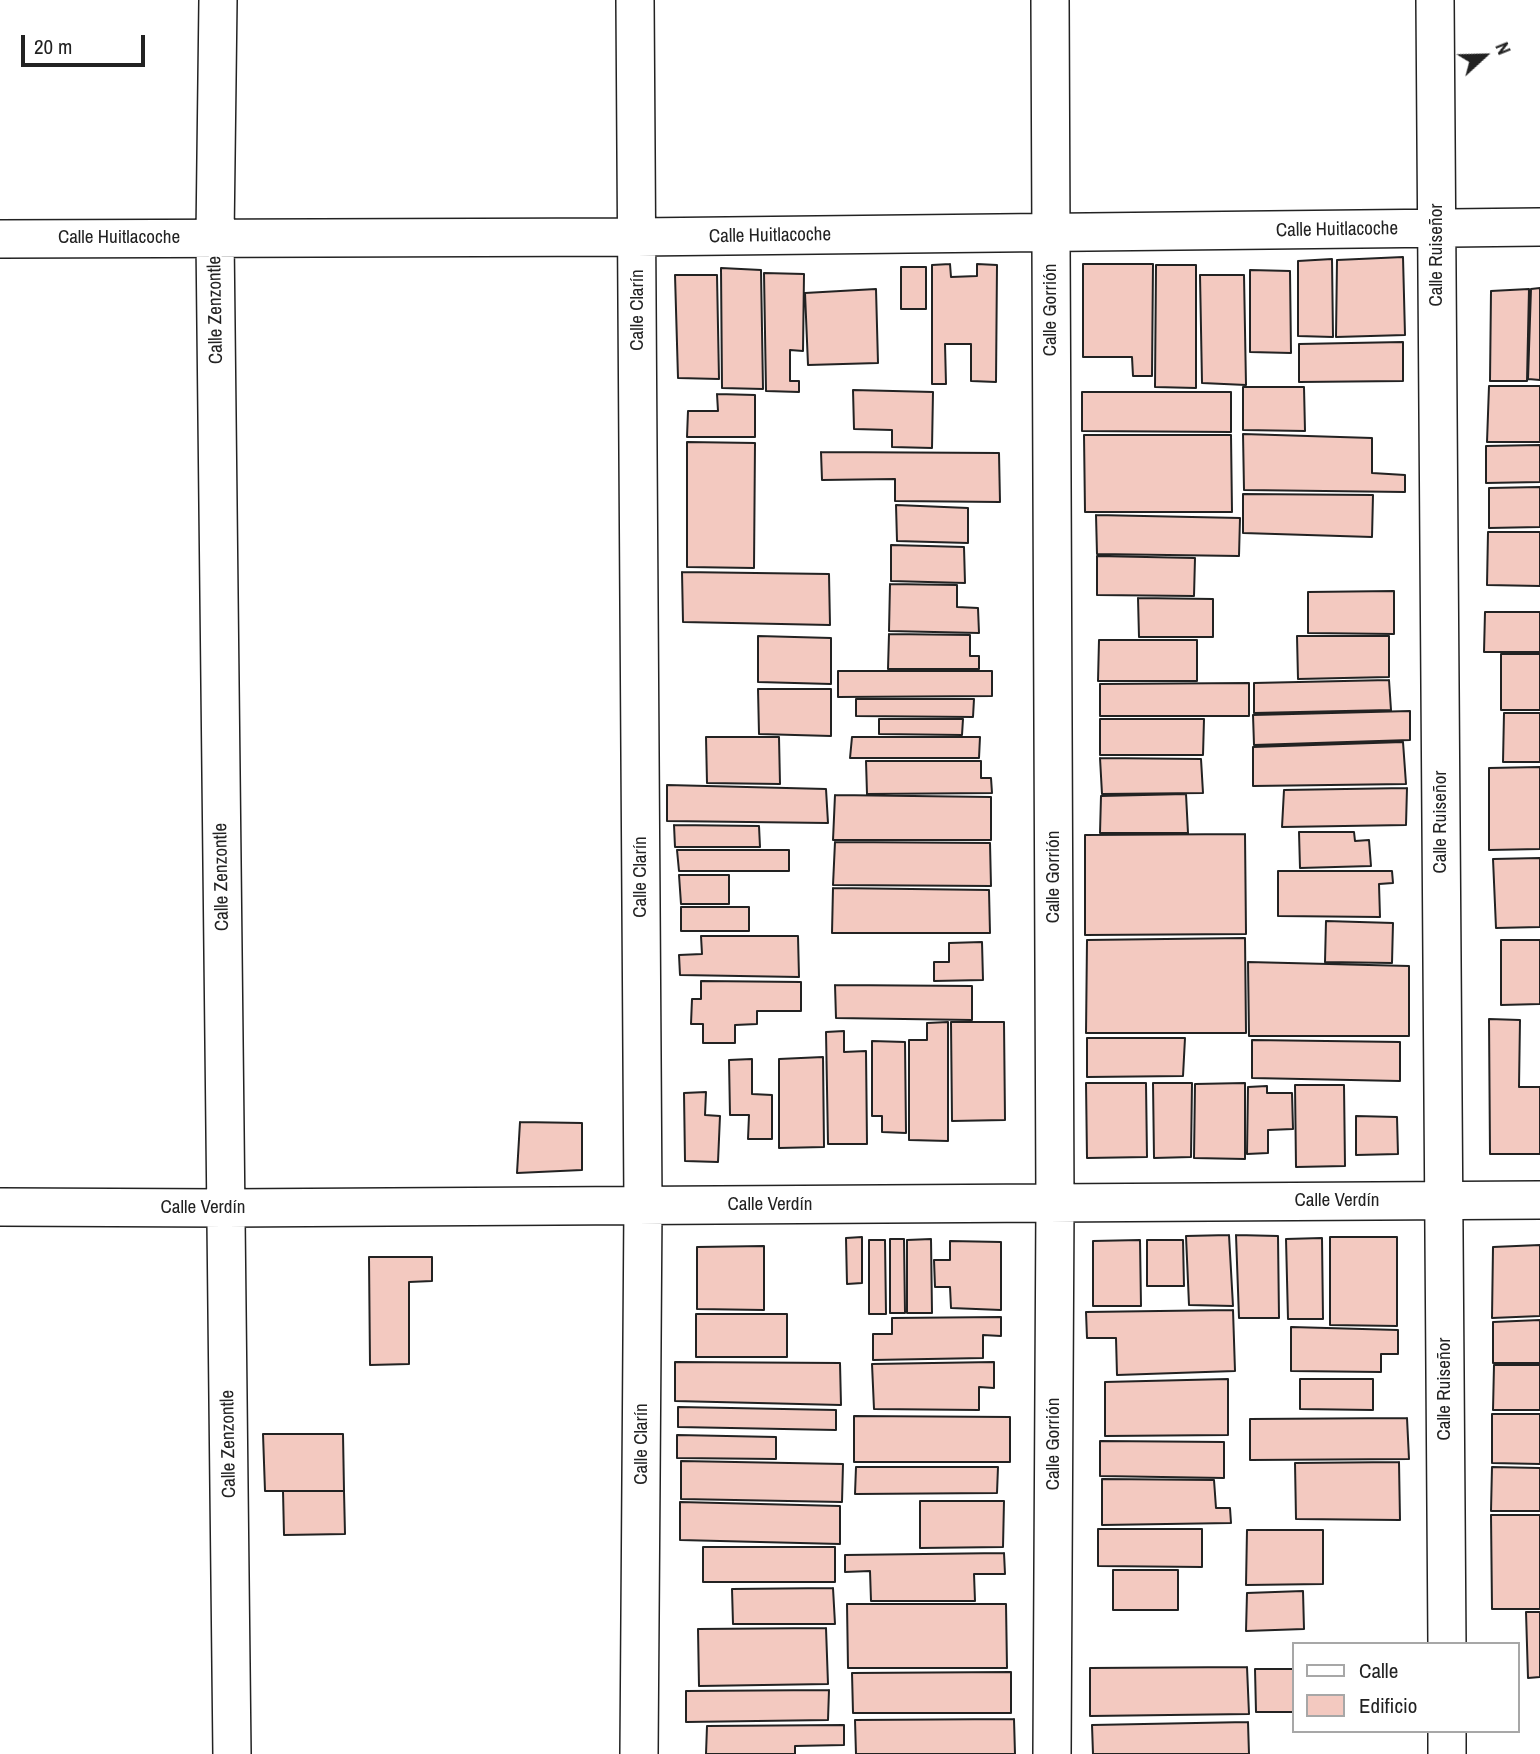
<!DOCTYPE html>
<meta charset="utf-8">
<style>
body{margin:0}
#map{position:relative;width:1540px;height:1754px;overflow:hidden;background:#fff;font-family:"Archivo Narrow",sans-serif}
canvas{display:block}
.legend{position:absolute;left:1292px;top:1642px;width:228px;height:91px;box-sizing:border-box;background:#fff;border:2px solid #a7a7a7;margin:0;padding:9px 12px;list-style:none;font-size:21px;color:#222}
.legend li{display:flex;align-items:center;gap:14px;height:35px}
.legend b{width:35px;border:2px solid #a7a7a7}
.north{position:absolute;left:1449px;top:21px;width:70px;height:70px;-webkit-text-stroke:5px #fff;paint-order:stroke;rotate:68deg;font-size:19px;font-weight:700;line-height:28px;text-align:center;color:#222}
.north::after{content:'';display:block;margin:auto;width:24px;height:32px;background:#222;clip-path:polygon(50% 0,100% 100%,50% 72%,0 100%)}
.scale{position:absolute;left:21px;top:35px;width:124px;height:32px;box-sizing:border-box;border:4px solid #222;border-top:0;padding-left:9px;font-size:21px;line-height:24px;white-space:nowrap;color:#222;-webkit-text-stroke:5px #fff;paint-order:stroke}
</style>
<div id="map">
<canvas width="1540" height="1754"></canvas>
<ul class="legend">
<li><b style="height:9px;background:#fff"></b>Calle</li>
<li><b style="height:19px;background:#f3c9c0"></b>Edificio</li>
</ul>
<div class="north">N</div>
<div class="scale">20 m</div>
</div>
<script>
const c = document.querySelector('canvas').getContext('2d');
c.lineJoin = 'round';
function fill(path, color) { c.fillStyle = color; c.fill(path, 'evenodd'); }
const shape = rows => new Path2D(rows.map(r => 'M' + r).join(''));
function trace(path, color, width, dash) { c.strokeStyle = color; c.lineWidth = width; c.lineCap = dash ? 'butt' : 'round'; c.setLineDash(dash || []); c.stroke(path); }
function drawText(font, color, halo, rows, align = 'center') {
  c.font = font + ' "Archivo Narrow",sans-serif'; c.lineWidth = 5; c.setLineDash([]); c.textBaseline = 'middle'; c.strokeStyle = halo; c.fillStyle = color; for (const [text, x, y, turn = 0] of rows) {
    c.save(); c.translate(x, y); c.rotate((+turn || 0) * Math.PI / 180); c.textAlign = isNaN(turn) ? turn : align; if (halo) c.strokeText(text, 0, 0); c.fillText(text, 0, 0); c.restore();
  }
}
const building = shape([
 [1403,257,1405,335,1336,337,1337,260,1403,257],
 [1332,259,1333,337,1298,336,1298,261,1332,259],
 [950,264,951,277,977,276,977,264,997,265,996,382,971,381,971,344,945,344,946,384,932,384,932,265,950,264],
 [1083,264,1153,264,1152,376,1133,376,1132,357,1083,357,1083,264],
 [1156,265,1196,265,1196,388,1155,387,1156,265],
 [901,267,926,267,926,309,901,309,901,267],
 [721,268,761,270,763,389,722,388,721,268],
 [1250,270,1290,271,1291,353,1250,352,1250,270],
 [764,273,804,274,803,351,790,350,790,381,799,381,799,392,766,391,764,273],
 [675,275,717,275,719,379,678,378,675,275],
 [1200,275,1244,275,1246,385,1202,383,1200,275],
 [1540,288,1540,380,1528,379,1531,289,1540,288],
 [876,289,878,363,808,365,805,293,876,289],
 [1529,289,1527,381,1490,381,1491,291,1529,289],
 [1403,342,1403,381,1299,382,1299,344,1403,342],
 [1489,386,1540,386,1540,442,1487,442,1489,386],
 [1243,387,1304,387,1305,431,1243,430,1243,387],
 [853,390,933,392,932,448,892,447,892,430,854,429,853,390],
 [1082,392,1231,392,1231,432,1082,431,1082,392],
 [717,394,755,395,755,437,687,437,688,411,718,411,717,394],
 [1243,434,1372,438,1372,473,1405,475,1405,492,1244,490,1243,434],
 [1084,435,1231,435,1232,512,1085,512,1084,435],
 [687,442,755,443,754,568,687,567,687,442],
 [1540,445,1540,482,1486,483,1486,446,1540,445],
 [821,452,999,453,1000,502,895,501,895,479,822,480,821,452],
 [1540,487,1540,527,1489,528,1489,488,1540,487],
 [1243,494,1373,495,1372,537,1243,533,1243,494],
 [896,505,968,508,968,543,897,541,896,505],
 [1096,515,1240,518,1239,556,1097,554,1096,515],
 [1488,532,1540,532,1540,586,1487,585,1488,532],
 [891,545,964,547,965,583,891,581,891,545],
 [1097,556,1195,558,1194,596,1097,595,1097,556],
 [682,572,829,574,830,625,683,622,682,572],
 [890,584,957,585,957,607,978,608,979,633,889,631,890,584],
 [1394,591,1394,634,1308,633,1308,592,1394,591],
 [1138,598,1213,599,1213,637,1139,637,1138,598],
 [1485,612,1540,612,1540,652,1484,652,1485,612],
 [889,634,970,635,970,656,979,656,979,669,888,669,889,634],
 [758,636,831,638,831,684,758,682,758,636],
 [1297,636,1389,636,1389,677,1298,679,1297,636],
 [1099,640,1197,640,1197,681,1098,681,1099,640],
 [1501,654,1540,654,1540,710,1501,710,1501,654],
 [838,671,992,671,992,696,838,697,838,671],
 [1389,680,1391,710,1254,713,1254,683,1389,680],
 [1249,683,1249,716,1100,716,1100,684,1249,683],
 [758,689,831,689,831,736,759,734,758,689],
 [856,699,974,699,973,717,856,716,856,699],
 [1410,711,1410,740,1254,745,1253,715,1410,711],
 [1504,713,1540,713,1540,762,1503,762,1504,713],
 [879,719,963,719,962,735,879,734,879,719],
 [1100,719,1204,719,1203,755,1100,755,1100,719],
 [706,737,779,737,780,784,707,783,706,737],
 [852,737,980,737,979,758,850,758,852,737],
 [1403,742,1406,784,1253,786,1253,747,1403,742],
 [1100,758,1201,759,1203,793,1102,794,1100,758],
 [866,761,981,761,981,778,991,778,992,793,867,794,866,761],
 [1540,767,1540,849,1489,850,1489,768,1540,767],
 [667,785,826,789,828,823,667,821,667,785],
 [1407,788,1406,825,1282,827,1284,790,1407,788],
 [1186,794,1188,833,1100,833,1101,796,1186,794],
 [835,795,991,797,991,840,833,840,835,795],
 [674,825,759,826,760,847,675,847,674,825],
 [1299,832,1354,832,1355,841,1369,840,1371,866,1300,868,1299,832],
 [1245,834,1246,934,1085,935,1085,835,1245,834],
 [835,842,990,843,991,886,833,885,835,842],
 [677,850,789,850,789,871,679,871,677,850],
 [1540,858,1540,927,1496,928,1493,859,1540,858],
 [1278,871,1392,871,1393,883,1379,884,1380,917,1278,916,1278,871],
 [679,875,729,875,729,904,681,904,679,875],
 [833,888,989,890,990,933,832,933,833,888],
 [681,907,749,907,749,931,681,931,681,907],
 [1326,921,1393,923,1392,963,1325,962,1326,921],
 [701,936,798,936,799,977,680,975,679,955,702,954,701,936],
 [1245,938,1246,1033,1086,1033,1087,940,1245,938],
 [1501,940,1540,940,1540,1004,1501,1005,1501,940],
 [982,942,983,980,934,981,934,962,949,962,949,943,982,942],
 [1248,962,1409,966,1409,1036,1249,1036,1248,962],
 [701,981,801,982,801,1011,757,1011,757,1024,735,1025,735,1043,703,1043,703,1024,691,1024,692,999,701,999,701,981],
 [835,985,972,986,972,1020,836,1018,835,985],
 [1489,1019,1520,1020,1519,1087,1540,1087,1540,1154,1490,1154,1489,1019],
 [948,1022,948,1141,909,1140,909,1040,927,1040,927,1023,948,1022],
 [951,1022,1004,1022,1005,1120,952,1121,951,1022],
 [844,1031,844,1052,866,1051,867,1144,828,1144,826,1032,844,1031],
 [1087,1038,1185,1038,1183,1076,1087,1077,1087,1038],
 [1252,1040,1400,1042,1400,1081,1252,1078,1252,1040],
 [872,1041,905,1042,906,1133,882,1132,882,1116,872,1116,872,1041],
 [823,1057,824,1147,779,1148,779,1059,823,1057],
 [752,1059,752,1094,772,1095,772,1139,748,1139,749,1115,730,1115,729,1060,752,1059],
 [1086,1083,1146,1083,1147,1157,1087,1158,1086,1083],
 [1153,1083,1192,1083,1191,1157,1154,1158,1153,1083],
 [1245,1083,1245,1159,1194,1158,1195,1084,1245,1083],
 [1295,1085,1344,1085,1345,1166,1296,1167,1295,1085],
 [1267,1086,1267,1093,1292,1093,1293,1129,1268,1130,1268,1153,1247,1154,1248,1087,1267,1086],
 [706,1092,705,1115,720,1116,718,1162,685,1161,684,1093,706,1092],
 [1356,1116,1397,1117,1398,1154,1356,1155,1356,1116],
 [520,1122,582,1123,582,1170,517,1173,520,1122],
 [1229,1235,1233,1306,1189,1305,1186,1236,1229,1235],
 [1236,1235,1278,1236,1279,1318,1239,1318,1236,1235],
 [862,1237,862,1283,847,1284,846,1238,862,1237],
 [1330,1237,1397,1237,1397,1326,1330,1325,1330,1237],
 [1322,1238,1323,1319,1288,1319,1286,1239,1322,1238],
 [890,1239,904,1239,905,1313,890,1313,890,1239],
 [931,1239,932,1313,907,1313,907,1240,931,1239],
 [869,1240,885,1240,886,1314,869,1314,869,1240],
 [1140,1240,1141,1306,1093,1306,1093,1241,1140,1240],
 [1147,1240,1183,1240,1184,1286,1147,1286,1147,1240],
 [950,1241,1001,1242,1001,1310,951,1308,950,1287,935,1287,934,1260,950,1260,950,1241],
 [1540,1245,1540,1316,1492,1318,1493,1247,1540,1245],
 [764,1246,764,1310,697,1309,697,1247,764,1246],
 [369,1257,432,1257,432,1281,409,1282,409,1364,370,1365,369,1257],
 [1233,1310,1235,1371,1117,1375,1116,1338,1087,1338,1086,1312,1233,1310],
 [696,1314,787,1314,787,1357,696,1357,696,1314],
 [1001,1317,1001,1336,983,1335,983,1358,873,1360,873,1334,892,1334,892,1318,1001,1317],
 [1540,1320,1540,1363,1493,1363,1493,1322,1540,1320],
 [1291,1327,1398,1330,1398,1354,1381,1354,1381,1372,1291,1371,1291,1327],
 [675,1362,840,1363,841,1405,675,1401,675,1362],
 [994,1362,994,1388,979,1387,979,1410,874,1409,872,1364,994,1362],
 [1494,1365,1540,1365,1540,1410,1493,1410,1494,1365],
 [1228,1379,1228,1435,1105,1436,1105,1382,1228,1379],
 [1300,1379,1373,1379,1373,1410,1300,1409,1300,1379],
 [678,1407,836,1410,836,1430,678,1427,678,1407],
 [1492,1414,1540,1414,1540,1464,1492,1463,1492,1414],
 [854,1416,1010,1417,1010,1462,854,1462,854,1416],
 [1407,1418,1409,1459,1250,1460,1250,1419,1407,1418],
 [263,1434,343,1434,344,1491,265,1491,263,1434],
 [677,1435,776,1437,776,1459,677,1458,677,1435],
 [1100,1441,1224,1442,1224,1478,1100,1476,1100,1441],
 [681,1461,843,1464,842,1502,681,1499,681,1461],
 [1399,1462,1400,1520,1296,1519,1295,1463,1399,1462],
 [856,1467,998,1467,997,1493,855,1494,856,1467],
 [1492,1467,1540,1468,1540,1511,1491,1511,1492,1467],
 [1102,1479,1214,1480,1216,1508,1230,1508,1231,1523,1102,1525,1102,1479],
 [283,1491,344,1491,345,1534,284,1535,283,1491],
 [920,1501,1004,1501,1003,1547,920,1548,920,1501],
 [680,1502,840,1506,840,1544,680,1540,680,1502],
 [1491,1515,1540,1515,1540,1609,1492,1609,1491,1515],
 [1098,1529,1202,1529,1202,1567,1098,1566,1098,1529],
 [1247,1530,1323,1530,1323,1584,1246,1585,1247,1530],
 [703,1547,835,1547,835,1582,703,1582,703,1547],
 [1004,1553,1005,1574,974,1574,975,1601,871,1601,870,1571,845,1572,845,1555,1004,1553],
 [1113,1570,1178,1570,1178,1610,1113,1610,1113,1570],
 [833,1588,835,1624,733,1624,732,1589,833,1588],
 [1303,1591,1304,1629,1246,1631,1247,1593,1303,1591],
 [847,1604,1006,1604,1007,1668,848,1668,847,1604],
 [1526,1612,1540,1612,1540,1677,1528,1678,1526,1612],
 [826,1628,828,1684,699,1686,698,1629,826,1628],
 [1247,1667,1249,1714,1090,1716,1090,1668,1247,1667],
 [1255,1669,1293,1669,1293,1712,1256,1712,1255,1669],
 [1011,1672,1011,1713,853,1713,852,1673,1011,1672],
 [829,1690,828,1720,686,1722,686,1691,829,1690],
 [1014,1719,1015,1754,856,1754,855,1720,1014,1719],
 [1248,1722,1249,1754,1093,1754,1092,1725,1248,1722],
 [844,1725,844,1745,795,1746,795,1754,706,1754,707,1726,844,1725]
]);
fill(building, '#f3c9c0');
trace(building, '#222', 2);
const minor = shape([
 [218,0,215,237,232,1754],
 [635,0,643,1205,639,1754],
 [1050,0,1055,1203,1052,1754],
 [1435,0,1447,1644],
 [0,239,637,237,1540,227],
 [0,1207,226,1208,1540,1200],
 [1447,1731,1447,1754]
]);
trace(minor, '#222', 40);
trace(minor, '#fff', 37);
drawText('19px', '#222', '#fff', [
 ["Calle Huitlacoche",1337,230,-1],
 ["Calle Huitlacoche",770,236,-1],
 ["Calle Huitlacoche",119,238],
 ["Calle Ruiseñor",1437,255,-90],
 ["Calle Zenzontle",216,310,-91],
 ["Calle Clarín",638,310,-90],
 ["Calle Gorrión",1051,310,-90],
 ["Calle Ruiseñor",1441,822,-90],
 ["Calle Zenzontle",222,877,-91],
 ["Calle Clarín",641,877,-90],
 ["Calle Gorrión",1054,877,-90],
 ["Calle Verdín",1337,1201],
 ["Calle Verdín",770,1205],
 ["Calle Verdín",203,1208],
 ["Calle Ruiseñor",1445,1389,-90],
 ["Calle Zenzontle",229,1444,-91],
 ["Calle Clarín",642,1444,-90],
 ["Calle Gorrión",1054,1444,-90]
]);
</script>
